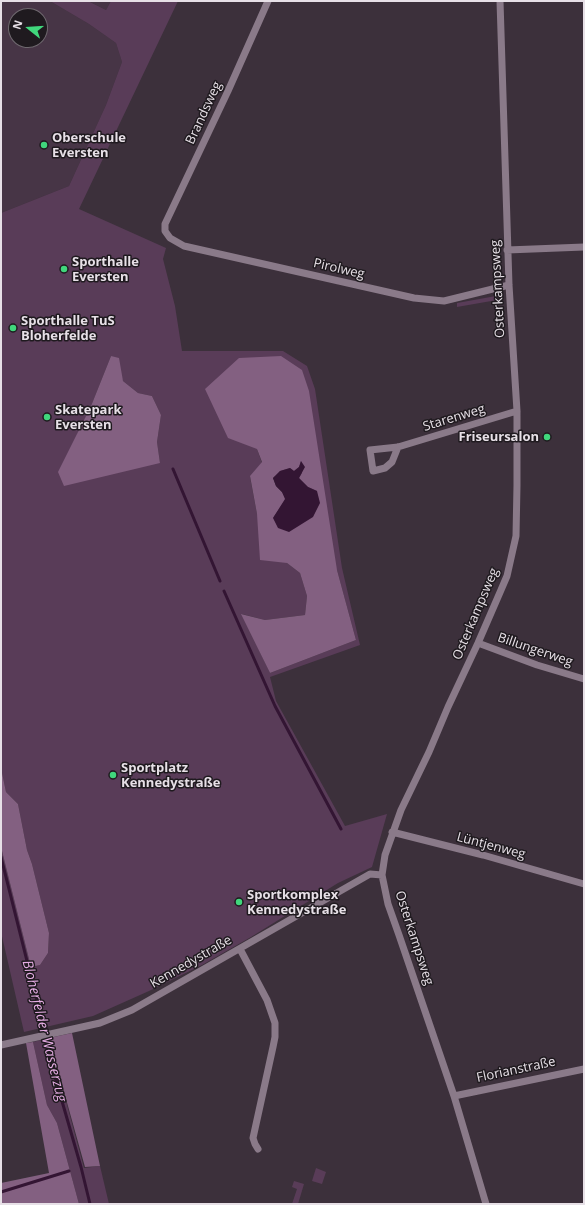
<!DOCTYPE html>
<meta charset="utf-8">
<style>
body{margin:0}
#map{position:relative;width:585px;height:1205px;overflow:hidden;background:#3c303b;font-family:"Open Sans",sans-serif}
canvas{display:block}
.frame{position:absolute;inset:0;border:2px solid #e7e0e7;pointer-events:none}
.north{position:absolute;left:8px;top:8px;width:40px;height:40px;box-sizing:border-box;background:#1f1a1f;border:1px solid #6f696f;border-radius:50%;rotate:287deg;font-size:11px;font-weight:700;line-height:16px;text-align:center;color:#e7e0e7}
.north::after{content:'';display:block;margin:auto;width:14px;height:18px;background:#40d77c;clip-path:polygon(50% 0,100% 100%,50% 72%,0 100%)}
</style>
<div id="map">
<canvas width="585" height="1205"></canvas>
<div class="frame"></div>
<div class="north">N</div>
</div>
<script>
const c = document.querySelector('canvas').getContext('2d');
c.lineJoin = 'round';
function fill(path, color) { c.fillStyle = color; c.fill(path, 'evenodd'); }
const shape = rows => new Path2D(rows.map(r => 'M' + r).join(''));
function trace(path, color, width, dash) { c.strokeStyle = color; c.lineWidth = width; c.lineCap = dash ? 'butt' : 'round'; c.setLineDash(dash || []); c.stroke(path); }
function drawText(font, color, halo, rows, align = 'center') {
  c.font = font + ' "Open Sans",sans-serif'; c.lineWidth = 3; c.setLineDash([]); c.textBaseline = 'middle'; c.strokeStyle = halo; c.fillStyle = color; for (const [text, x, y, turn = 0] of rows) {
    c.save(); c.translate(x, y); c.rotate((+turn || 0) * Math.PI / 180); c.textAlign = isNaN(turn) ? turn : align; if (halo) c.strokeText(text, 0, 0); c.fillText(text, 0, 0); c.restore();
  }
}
fill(shape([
 [1,1,50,1,89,24,116,43,122,62,106,105,69,186,1,213],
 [16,16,40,16,40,40,16,40],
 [88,1,111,1,106,10]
]), '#473546');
fill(shape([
 [50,1,88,1,106,10,111,1,178,1,79,209,166,248,163,259,175,306,182,351,283,351,307,366,315,389,342,568,360,645,270,677,276,701,345,826,387,814,372,867,338,883,251,937,202,965,149,991,93,1016,24,1032,1,932,1,847,31,967,40,965,48,953,49,933,32,864,27,850,18,804,6,792,1,768,1,213,69,186,106,105,122,62,116,43,89,24],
 [111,356,123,381,138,393,152,396,161,415,157,442,160,463,77,435,91,406],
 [257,449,337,570,356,640,270,673,242,614,265,620,305,615,307,596,300,573,287,563,257,514,250,477,262,463],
 [496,296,497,300,457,307,457,303],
 [49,1038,84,1168,100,1166,109,1204,79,1204,57,1123,47,1105,33,1042],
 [316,1168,326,1172,322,1184,312,1181],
 [294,1181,304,1184,298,1204,292,1204,297,1189,292,1187]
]), '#593c58');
fill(shape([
 [111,356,119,358,123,381,138,393,152,396,161,415,157,442,160,463,64,486,58,472,91,406],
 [281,356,302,370,309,391,337,570,356,640,270,673,241,614,265,620,305,615,307,596,300,573,287,563,260,560,257,514,250,476,262,462,257,449,228,438,205,389,239,358],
 [301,461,302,473,299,478,308,487,317,491,273,518,286,499,282,492,276,486,273,478,280,471,290,468,294,471,299,467],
 [1,768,6,792,18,804,27,850,32,864,49,933,48,953,40,965,31,967,1,847],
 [72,1033,100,1166,85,1167,49,1038],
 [33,1042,47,1105,57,1123,79,1204,1,1204,1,1183,49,1173,26,1043]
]), '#836081');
fill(shape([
 [301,461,305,467,299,478,308,487,317,491,320,503,313,517,289,532,278,528,273,518,285,499,282,492,276,486,273,478,280,471,290,468,294,471,299,467]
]), '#331533');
trace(shape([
 [173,469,220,581],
 [224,591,275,706,341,829],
 [1,857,44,1029,51,1063,81,1167,90,1204],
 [1,1192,69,1171]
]), '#331533', 3);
trace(shape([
 [268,1,228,91,165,224,165,231,170,238,184,246,414,298,444,301,509,285],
 [507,250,584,247],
 [398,447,392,462,385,468,373,471,370,450,398,447,517,411],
 [478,643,537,665,584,679],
 [392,832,483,855,584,884],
 [240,949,267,1000,275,1023,275,1037,273,1047,253,1138,255,1144,258,1149],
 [1,1045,100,1023,132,1010,370,874,382,875],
 [454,1096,584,1069],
 [486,1204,454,1096,399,935,388,904,382,875,385,855,401,810,429,752,448,707,478,643,501,590,507,576,516,536,517,485,517,411,509,285,500,1]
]), '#8a7a89', 7);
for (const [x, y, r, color] of [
 [44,145,4,"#40d77c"],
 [64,269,4,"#40d77c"],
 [13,328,4,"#40d77c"],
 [47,417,4,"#40d77c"],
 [547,437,4,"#40d77c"],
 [113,775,4,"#40d77c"],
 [239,902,4,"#40d77c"]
]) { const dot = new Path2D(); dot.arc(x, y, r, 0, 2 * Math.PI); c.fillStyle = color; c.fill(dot); trace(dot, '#1f1a1f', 1.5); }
drawText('13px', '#e7e0e7', '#1f1a1f', [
 ["Brandsweg",204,113,-65],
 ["Pirolweg",339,269,13],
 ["Osterkampsweg",498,289,-93],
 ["Starenweg",454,418,-17],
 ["Osterkampsweg",476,614,-67],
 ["Billungerweg",535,650,19],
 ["Lüntjenweg",491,846,15],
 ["Osterkampsweg",414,938,72],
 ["Kennedystraße",191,962,-30],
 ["Florianstraße",516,1070,-12]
]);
drawText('bold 13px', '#e7e0e7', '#1f1a1f', [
 ["Oberschule",52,138],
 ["Eversten",52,153],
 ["Sporthalle",72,262],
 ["Eversten",72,277],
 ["Sporthalle TuS",21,321],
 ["Bloherfelde",21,336],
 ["Skatepark",55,410],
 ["Eversten",55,425],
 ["Friseursalon",539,437,"right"],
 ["Sportplatz",121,768],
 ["Kennedystraße",121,783],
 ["Sportkomplex",247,895],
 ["Kennedystraße",247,910]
], 'left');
drawText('italic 14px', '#e6ade4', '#1f1a1f', [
 ["Bloherfelder Wasserzug",44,1031,76]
]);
</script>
